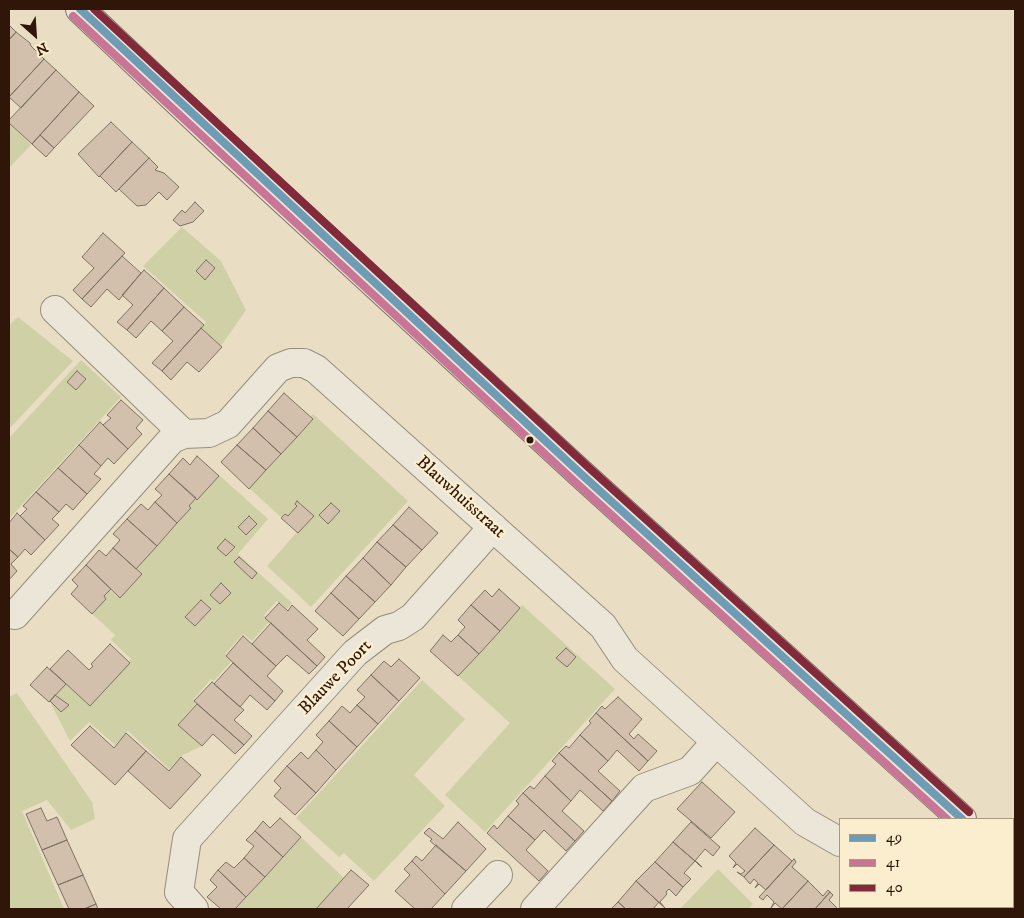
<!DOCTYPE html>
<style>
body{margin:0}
#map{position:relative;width:1024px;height:918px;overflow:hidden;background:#e9dec3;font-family:"IM FELL DW Pica",serif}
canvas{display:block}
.frame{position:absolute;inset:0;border:10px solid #301608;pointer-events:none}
.legend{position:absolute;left:839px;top:818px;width:175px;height:90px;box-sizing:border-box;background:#faeece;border:1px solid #a9987f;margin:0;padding:6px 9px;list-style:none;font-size:15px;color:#301608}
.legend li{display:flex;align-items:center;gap:10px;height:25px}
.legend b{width:25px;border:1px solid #a9987f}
.north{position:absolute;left:10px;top:10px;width:50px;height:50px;-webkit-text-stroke:4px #faeece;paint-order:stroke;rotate:154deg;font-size:14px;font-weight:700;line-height:20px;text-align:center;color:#301608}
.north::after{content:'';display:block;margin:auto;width:18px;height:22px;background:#301608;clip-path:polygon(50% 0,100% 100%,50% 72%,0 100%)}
</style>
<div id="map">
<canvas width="1024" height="918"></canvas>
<div class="frame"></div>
<ul class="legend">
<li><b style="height:6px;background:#6d9cb4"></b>49</li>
<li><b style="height:6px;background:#c97596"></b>41</li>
<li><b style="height:6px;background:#822a3a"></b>40</li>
</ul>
<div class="north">N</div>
</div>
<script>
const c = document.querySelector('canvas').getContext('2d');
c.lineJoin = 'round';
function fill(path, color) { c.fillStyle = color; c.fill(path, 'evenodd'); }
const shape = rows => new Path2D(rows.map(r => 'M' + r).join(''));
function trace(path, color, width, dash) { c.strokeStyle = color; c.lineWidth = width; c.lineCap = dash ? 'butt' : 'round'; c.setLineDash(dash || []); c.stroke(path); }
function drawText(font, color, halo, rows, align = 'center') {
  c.font = font + ' "IM FELL DW Pica",serif'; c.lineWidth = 5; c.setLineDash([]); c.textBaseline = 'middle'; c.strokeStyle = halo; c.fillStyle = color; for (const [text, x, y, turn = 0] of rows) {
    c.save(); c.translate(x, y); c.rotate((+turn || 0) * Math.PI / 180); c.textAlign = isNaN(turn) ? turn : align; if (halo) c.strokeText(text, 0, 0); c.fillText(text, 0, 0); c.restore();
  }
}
fill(shape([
 [9,123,31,145,9,168],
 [182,227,221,261,246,310,221,346,201,328,206,322,143,266],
 [18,317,73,361,9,429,9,325],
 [81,360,121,397,9,519,9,438],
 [313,414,408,501,311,607,267,566,297,532,247,486],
 [218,474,268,519,238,554,292,603,287,609,277,601,264,615,270,621,252,641,243,634,225,654,232,661,214,681,211,679,194,699,197,702,179,723,204,745,183,755,169,769,128,731,115,745,89,722,70,741,49,700,65,682,89,704,131,659,111,640,115,635,90,612,110,590,118,597,139,572,135,568],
 [522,605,615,689,485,832,445,795,510,723,457,675],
 [422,680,465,719,414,775,445,806,374,881,344,853,339,857,296,818],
 [17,693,92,802,95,819,71,830,47,800,22,811,64,909,9,909,9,697],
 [301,837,344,878,316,909,235,909],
 [718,869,753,904,748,909,680,909]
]), '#d0d0a6');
const building = shape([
 [9,25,16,32,9,40,9,25],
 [16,32,30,43,31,46,44,59,9,97,9,40,16,32],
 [44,59,56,70,21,108,9,97,44,59],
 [56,70,79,92,32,144,9,123,9,120,56,70],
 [79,92,94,106,54,148,40,135,79,92],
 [111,122,132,142,99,177,78,154,111,122],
 [40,135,54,148,46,157,32,144,40,135],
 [132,142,149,158,116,192,100,176,132,142],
 [149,158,158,167,155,170,164,173,179,187,167,200,159,192,146,205,137,206,119,189,149,158],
 [195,202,204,211,193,222,180,226,173,220,182,210,185,213,195,202],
 [103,233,125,253,82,299,73,290,94,268,82,257,103,233],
 [122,256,141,273,119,300,107,289,91,307,82,299,122,256],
 [206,260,215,268,205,280,196,271,206,260],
 [144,270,164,288,127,330,117,322,133,305,122,295,144,270],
 [164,288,184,307,162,331,151,321,136,338,127,330,164,288],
 [184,307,204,325,162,371,152,363,173,341,162,331,184,307],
 [201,328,222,347,199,372,187,362,171,380,162,371,201,328],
 [77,371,86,379,76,390,67,382,77,371],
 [284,393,313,419,297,437,268,411,284,393],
 [121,400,143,420,136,428,142,434,128,449,103,425,111,418,107,415,121,400],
 [268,411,297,437,281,454,253,428,268,411],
 [100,422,128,449,114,464,108,458,101,466,79,445,100,422],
 [253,428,281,454,266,470,237,445,253,428],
 [79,445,101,466,94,474,101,479,87,494,58,468,79,445],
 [237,445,266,470,249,489,221,462,237,445],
 [197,456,219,476,197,500,169,474,183,458,190,465,197,456],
 [58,468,87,494,73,510,66,504,59,512,36,492,58,468],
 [169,474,196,498,189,506,191,508,177,523,155,502,162,495,155,489,169,474],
 [36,492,59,512,52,519,59,525,45,540,20,516,27,509,23,506,36,492],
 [297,501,314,516,298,533,281,518,285,514,288,516,297,506,295,504,297,501],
 [155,502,177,523,157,546,127,519,141,504,148,510,155,502],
 [331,503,340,511,328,524,319,515,331,503],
 [409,507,438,533,422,550,393,525,409,507],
 [17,513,45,540,31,555,25,549,18,557,9,549,9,523,17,513],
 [249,516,257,524,246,535,238,527,249,516],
 [127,519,157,546,136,569,113,548,120,540,113,534,127,519],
 [393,525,422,550,406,567,377,542,393,525],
 [225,539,235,547,226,556,217,548,225,539],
 [377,542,406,567,391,585,363,558,377,542],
 [113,548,142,574,120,598,86,565,99,550,106,556,113,548],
 [9,549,18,557,11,564,17,571,9,580,9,549],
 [239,557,257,573,252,579,234,562,239,557],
 [363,558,391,585,375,602,346,576,363,558],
 [86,565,111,589,104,596,106,599,92,614,71,594,78,586,72,580,86,565],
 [346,576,375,602,359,619,331,593,346,576],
 [221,583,231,593,220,604,210,595,221,583],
 [499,589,520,608,500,631,471,605,485,590,492,597,499,589],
 [331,593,359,619,343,636,315,611,331,593],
 [201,600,211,609,195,626,185,617,201,600],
 [279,603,288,611,292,605,318,629,307,640,325,657,317,666,265,618,279,603],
 [471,605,500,631,479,654,458,635,465,627,458,620,471,605],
 [271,623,317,666,309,674,287,655,276,666,252,644,271,623],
 [443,635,451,642,458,635,479,654,458,676,430,651,443,635],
 [243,636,276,666,267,676,283,691,275,701,226,656,243,636],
 [110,644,130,663,90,706,50,669,68,650,89,670,93,666,91,664,110,644],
 [566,648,576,657,567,667,556,658,566,648],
 [399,659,420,678,399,701,371,675,384,661,391,667,399,659],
 [233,663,275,701,267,710,250,695,240,707,214,684,233,663],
 [47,667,66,684,49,702,30,685,47,667],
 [371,675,399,701,378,724,357,705,365,697,357,690,371,675],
 [212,682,244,710,234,720,252,736,244,745,194,701,212,682],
 [55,695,69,705,61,712,50,701,55,695],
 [618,697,642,719,629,734,634,739,638,734,657,751,648,761,596,713,602,706,605,709,618,697],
 [197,704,244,745,235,754,213,734,202,746,178,725,197,704],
 [357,705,378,724,357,747,329,721,342,706,350,713,357,705],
 [596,713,648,761,639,771,617,750,608,761,580,735,591,723,589,721,596,713],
 [329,721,357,747,336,770,316,750,323,742,316,735,329,721],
 [90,726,114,748,126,733,146,751,115,785,71,745,90,726],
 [580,735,608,761,598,771,620,791,612,801,559,753,566,746,569,748,580,735],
 [316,750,336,770,316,793,287,766,301,752,308,759,316,750],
 [146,751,169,771,181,757,201,775,170,809,128,771,146,751],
 [559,753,612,801,603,811,580,790,571,801,545,776,556,764,552,761,559,753],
 [287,766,316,793,295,815,274,796,281,788,274,781,287,766],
 [545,776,571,801,562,811,584,831,575,841,523,793,530,786,534,789,545,776],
 [702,782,735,812,711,838,677,809,702,782],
 [523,793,575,841,566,851,544,830,535,840,508,816,519,804,516,801,523,793],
 [41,808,47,821,57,817,67,840,42,850,26,814,41,808],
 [508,816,535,840,526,850,548,871,539,881,487,833,494,825,497,829,508,816],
 [280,818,301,837,283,857,255,831,263,821,270,828,280,818],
 [458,822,486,849,466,871,430,841,432,839,424,833,429,828,443,839,458,822],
 [691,822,720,847,713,856,705,849,695,861,702,867,673,842,691,822],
 [755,828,774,845,744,877,737,872,741,874,745,871,737,864,733,868,736,863,729,856,755,828],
 [255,831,283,857,265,877,244,858,254,846,246,840,255,831],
 [67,840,83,875,58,885,42,850,67,840],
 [673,842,702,867,695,861,684,873,691,879,683,887,655,862,673,842],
 [436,845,466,871,445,894,412,861,416,856,422,861,436,845],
 [774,845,792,861,766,890,759,884,755,888,758,883,754,879,750,884,744,877,774,845],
 [244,858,265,877,246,897,218,870,226,862,234,868,244,858],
 [794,859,796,862,792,867,808,881,782,909,775,903,771,908,774,902,767,895,763,900,759,897,794,859],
 [412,861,445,894,431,909,415,909,395,891,410,875,404,869,412,861],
 [655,862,683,887,676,896,669,889,666,892,667,894,660,902,665,908,636,881,655,862],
 [218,870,246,897,235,909,221,909,207,897,217,887,210,880,218,870],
 [351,870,369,885,347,909,316,909,351,870],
 [83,875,96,904,84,909,69,909,58,885,83,875],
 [636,881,665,908,659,902,653,909,626,909,618,902,636,881],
 [808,881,823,896,828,890,830,892,815,909,782,909,808,881],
 [830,892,833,895,829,900,838,909,815,909,830,892],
 [618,902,626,909,611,909,618,902],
 [96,904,98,909,84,909,96,904]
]);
fill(building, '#d2c0ac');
trace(building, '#7c7263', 1);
const minor = shape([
 [55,310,184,434],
 [15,615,172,439,184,434,209,433,228,424,278,368,291,363,304,363,316,369,603,626,625,659,805,822,840,842],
 [909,907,912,909],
 [194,909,179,892,187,839,355,653,385,630,399,626,413,617,493,527],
 [466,909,498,875],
 [535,909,644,788,690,771,716,742]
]);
const secondary = shape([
 [80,9,224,145,580,473,962,819],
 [1013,865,1015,868]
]);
trace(minor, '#968d7c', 30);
trace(secondary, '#7c7263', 30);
trace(minor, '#ece6d8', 28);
trace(secondary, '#ece6d8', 28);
trace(shape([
 [80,9,580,473,962,819]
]), '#6d9cb4', 8);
trace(shape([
 [73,16,573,480,947,819]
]), '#c97596', 8);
trace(shape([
 [94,9,587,466,969,812]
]), '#822a3a', 8);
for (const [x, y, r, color] of [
 [530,440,4.5,"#301608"]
]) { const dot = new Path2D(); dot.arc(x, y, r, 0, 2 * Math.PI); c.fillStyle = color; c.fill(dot); trace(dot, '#faeece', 2); }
drawText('18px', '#301608', '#faeece', [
 ["Blauwhuisstraat",460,498,42],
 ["Blauwe Poort",336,678,-46]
]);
</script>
